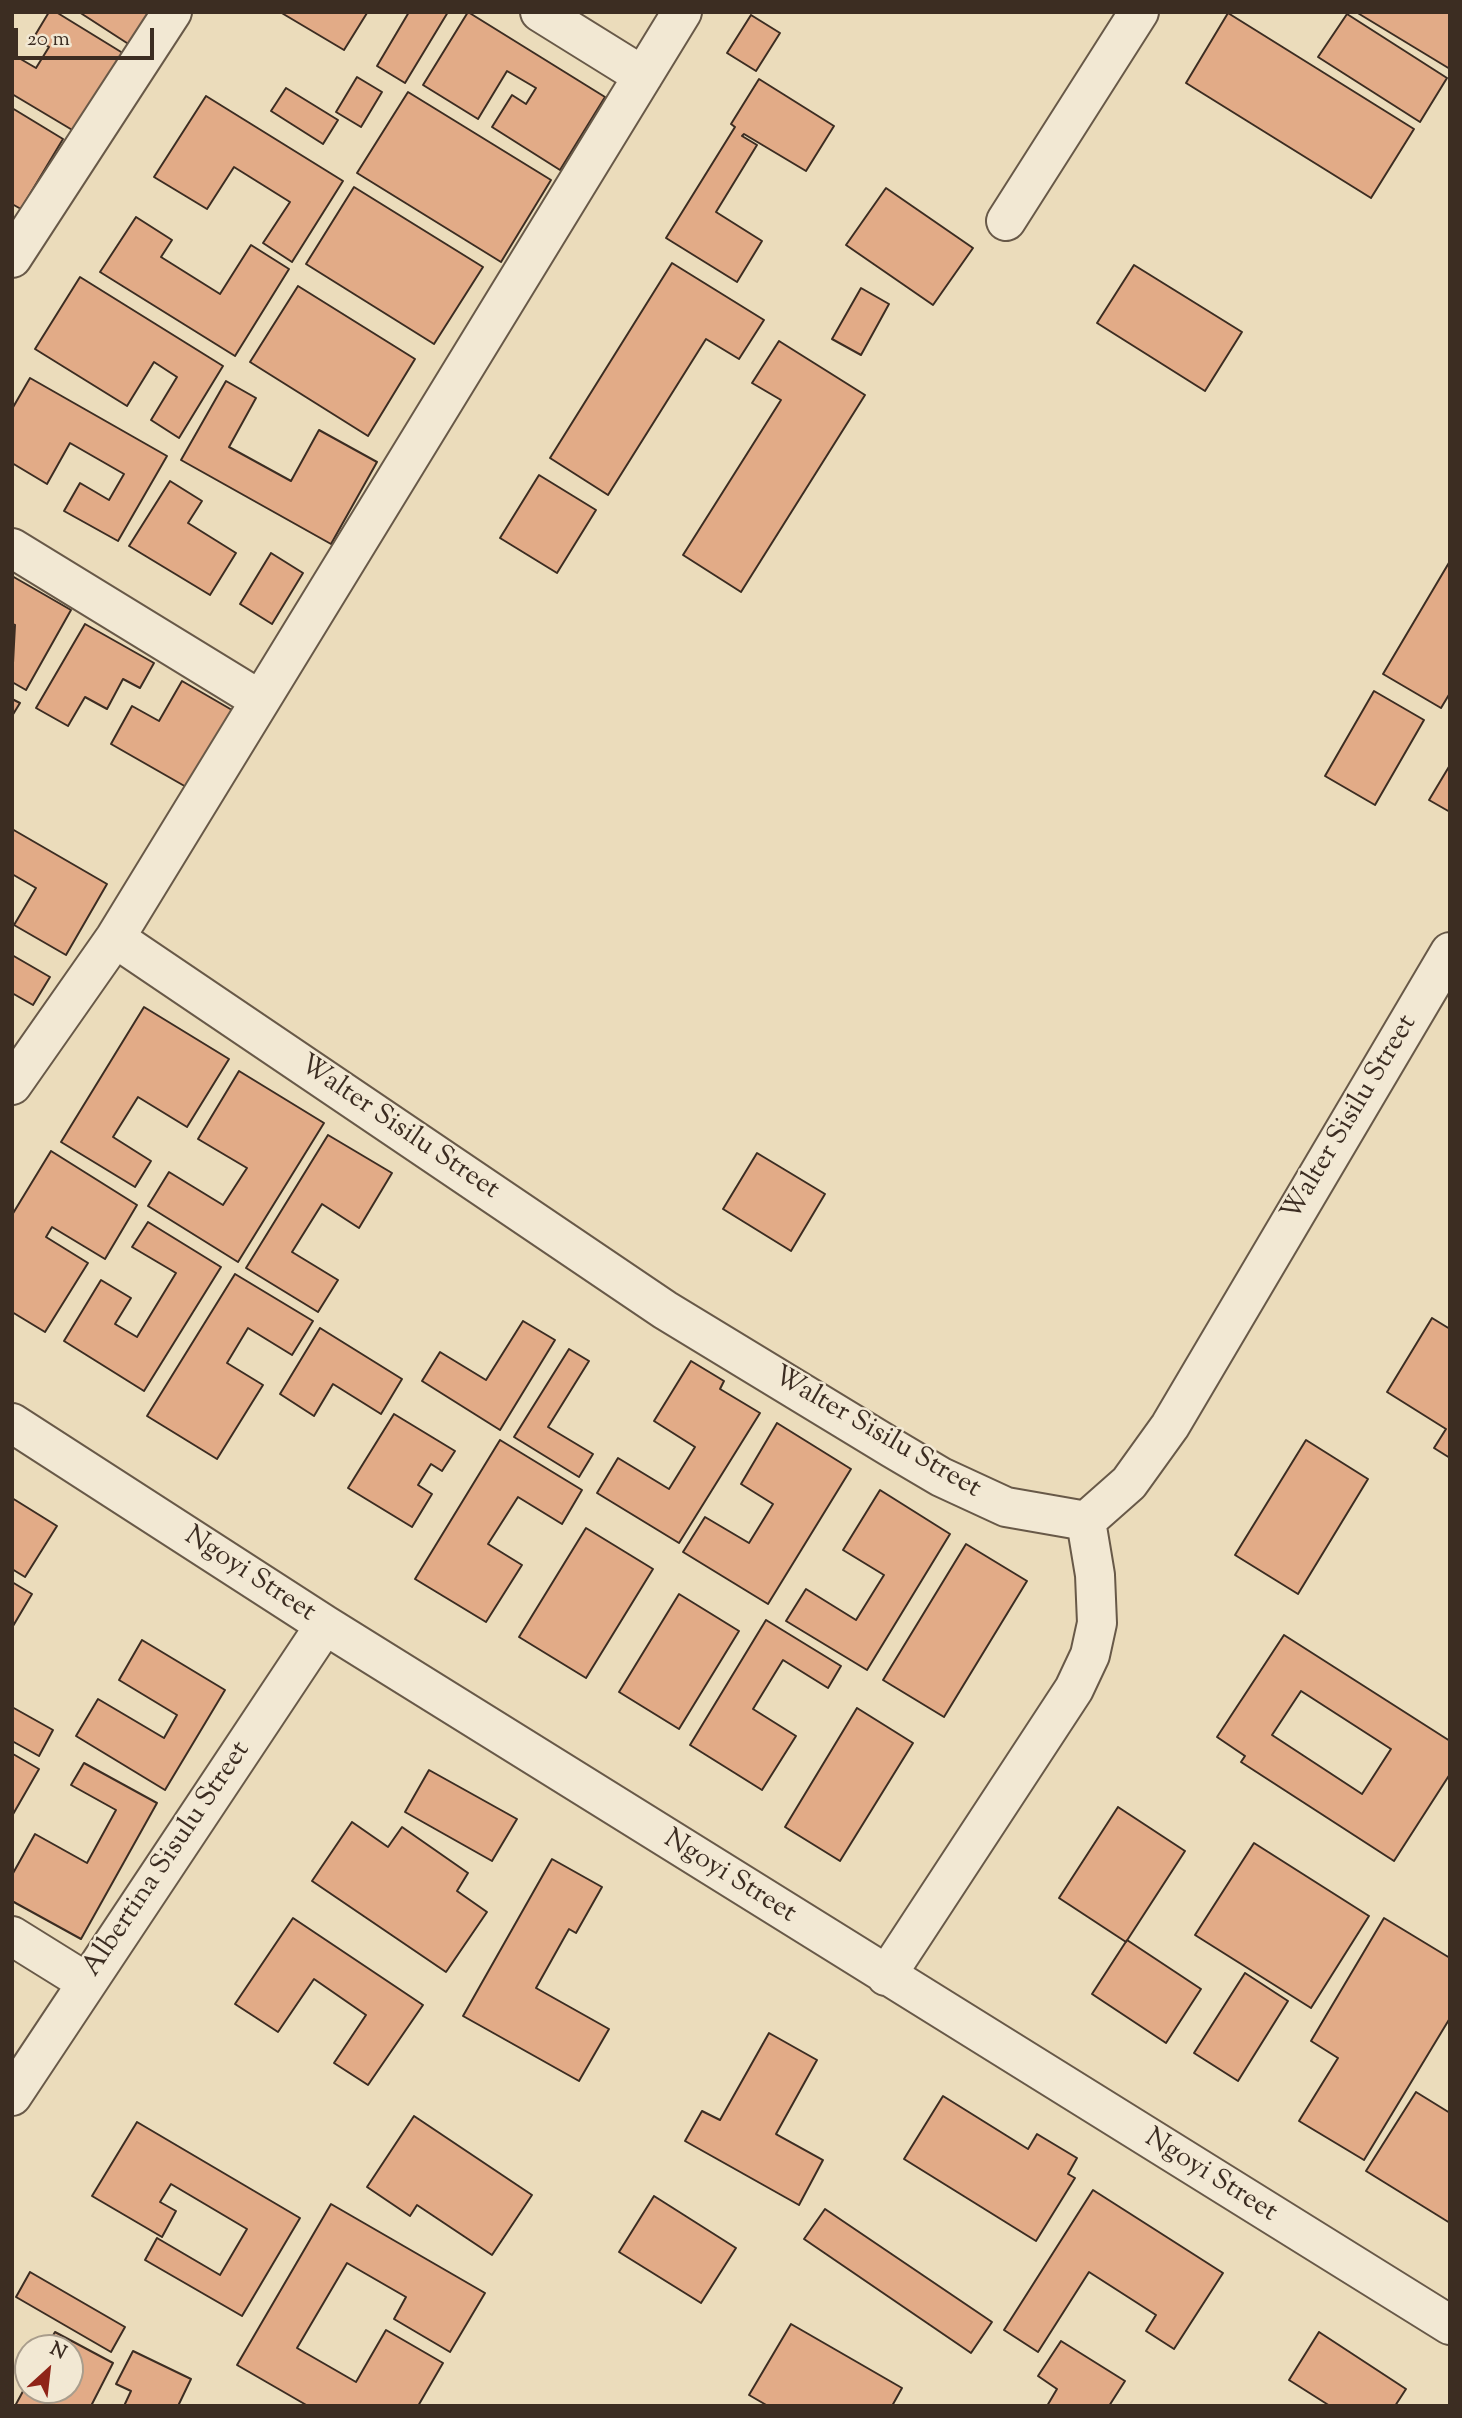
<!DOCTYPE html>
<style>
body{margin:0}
#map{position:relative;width:1462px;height:2418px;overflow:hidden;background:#ebdcbb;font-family:"Sorts Mill Goudy",serif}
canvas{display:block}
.frame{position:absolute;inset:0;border:14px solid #3c2d22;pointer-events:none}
.north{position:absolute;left:14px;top:2334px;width:70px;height:70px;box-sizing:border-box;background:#f2e8d3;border:2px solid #a99d8c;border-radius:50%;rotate:27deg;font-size:19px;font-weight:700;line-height:28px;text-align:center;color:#3c2d22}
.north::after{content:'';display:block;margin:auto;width:24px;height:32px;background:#8f2418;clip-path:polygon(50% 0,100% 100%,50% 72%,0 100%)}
.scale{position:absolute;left:14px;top:28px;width:140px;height:32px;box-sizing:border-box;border:4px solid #3c2d22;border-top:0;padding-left:9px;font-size:21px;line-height:24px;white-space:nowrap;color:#3c2d22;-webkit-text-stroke:5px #f2e8d3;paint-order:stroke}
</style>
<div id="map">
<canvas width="1462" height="2418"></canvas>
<div class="frame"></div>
<div class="north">N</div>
<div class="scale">20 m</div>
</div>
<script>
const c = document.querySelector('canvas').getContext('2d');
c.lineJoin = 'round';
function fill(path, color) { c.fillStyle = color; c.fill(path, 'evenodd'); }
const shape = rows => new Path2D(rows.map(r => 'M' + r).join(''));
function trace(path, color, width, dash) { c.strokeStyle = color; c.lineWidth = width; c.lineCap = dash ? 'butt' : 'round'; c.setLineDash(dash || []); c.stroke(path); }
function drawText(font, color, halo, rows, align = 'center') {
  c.font = font + ' "Sorts Mill Goudy",serif'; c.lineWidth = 5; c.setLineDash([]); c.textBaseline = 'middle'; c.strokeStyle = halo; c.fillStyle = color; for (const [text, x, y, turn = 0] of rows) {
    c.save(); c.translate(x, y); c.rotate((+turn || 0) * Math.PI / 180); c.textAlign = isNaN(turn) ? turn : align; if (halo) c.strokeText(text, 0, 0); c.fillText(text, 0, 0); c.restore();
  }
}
const building = shape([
 [49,12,56,12,126,55,79,134,12,94,12,54,36,68,49,47,34,37,49,12],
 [79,12,151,12,130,45,79,12],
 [280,12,365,12,367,13,344,50,280,12],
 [409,12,448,12,405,83,377,66,409,12],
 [468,12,605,97,560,170,492,127,512,95,526,104,536,88,507,71,478,119,423,85,468,12],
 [1356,12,1450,12,1450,69,1356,12],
 [1228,13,1414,129,1371,198,1186,83,1228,13],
 [1347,14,1447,78,1420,122,1318,57,1347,14],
 [751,15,780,33,756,71,727,53,751,15],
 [357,77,382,92,361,127,336,112,357,77],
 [759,79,834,126,806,171,744,134,742,136,757,145,716,212,762,241,737,282,666,238,735,127,731,124,759,79],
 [286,88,338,120,323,144,271,111,286,88],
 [408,92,551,180,501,262,357,173,408,92],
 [206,96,343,181,292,262,263,243,290,202,234,167,207,209,154,177,206,96],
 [12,108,63,139,21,209,12,204,12,108],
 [354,187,483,267,434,344,306,264,354,187],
 [886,188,973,248,933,305,846,245,886,188],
 [136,217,172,240,161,257,220,294,251,245,289,269,235,356,100,272,136,217],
 [672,263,764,320,739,359,706,339,608,495,550,458,672,263],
 [1134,265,1242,332,1205,391,1097,323,1134,265],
 [80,277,223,366,179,438,151,420,177,377,154,362,127,406,35,349,80,277],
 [298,286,415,359,368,436,250,362,298,286],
 [861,288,889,304,861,355,832,339,861,288],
 [779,341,865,395,741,592,683,555,781,400,752,383,779,341],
 [30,378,167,456,118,541,64,511,80,483,109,500,124,474,70,443,47,484,12,463,12,409,30,378],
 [226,381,256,398,229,447,291,481,319,430,377,462,331,544,181,460,226,381],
 [539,475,596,510,557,573,500,538,539,475],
 [170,481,202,501,188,523,236,553,210,595,129,546,170,481],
 [271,553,303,573,272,624,240,604,271,553],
 [1450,561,1450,693,1441,708,1383,674,1450,561],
 [12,576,71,610,26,690,12,682,15,625,12,624,12,576],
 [85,624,154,663,140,688,123,679,107,709,85,697,68,726,36,708,85,624],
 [182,681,232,710,188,788,111,744,132,706,159,721,182,681],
 [1374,691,1424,720,1375,805,1325,776,1374,691],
 [12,699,20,703,12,716,12,699],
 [1450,765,1450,812,1429,800,1450,765],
 [12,829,107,884,66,955,14,925,36,888,12,874,12,829],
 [12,955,50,977,33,1005,12,993,12,955],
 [144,1007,229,1059,187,1127,138,1097,113,1137,151,1161,135,1187,61,1142,144,1007],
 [239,1071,324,1123,238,1262,148,1206,169,1172,223,1205,247,1168,198,1139,239,1071],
 [328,1135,392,1173,359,1228,322,1204,292,1252,338,1280,318,1312,246,1268,328,1135],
 [51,1151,137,1205,105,1259,52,1227,46,1237,88,1263,45,1332,12,1312,12,1215,51,1151],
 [757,1153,825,1194,791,1251,723,1209,757,1153],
 [148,1222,221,1267,144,1391,64,1341,101,1280,131,1298,115,1324,137,1337,176,1273,132,1247,148,1222],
 [235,1274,313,1321,292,1355,248,1328,227,1363,263,1385,217,1459,147,1416,235,1274],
 [1432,1318,1450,1329,1450,1458,1434,1448,1446,1429,1387,1392,1432,1318],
 [523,1321,555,1340,500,1430,422,1381,440,1352,486,1380,523,1321],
 [320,1328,402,1379,381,1414,333,1384,314,1416,280,1394,320,1328],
 [569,1349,589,1361,548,1427,593,1454,579,1477,514,1437,569,1349],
 [691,1361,724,1381,720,1389,760,1413,679,1543,597,1493,618,1458,669,1489,695,1447,654,1421,691,1361],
 [394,1414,455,1451,442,1471,431,1464,418,1485,432,1494,412,1527,348,1488,394,1414],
 [777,1423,851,1469,768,1604,683,1552,705,1517,749,1543,773,1504,741,1484,777,1423],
 [500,1440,582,1490,562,1524,518,1497,488,1544,522,1565,486,1622,415,1579,500,1440],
 [1306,1440,1368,1479,1298,1594,1235,1555,1306,1440],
 [880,1490,950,1534,867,1670,786,1621,806,1589,856,1620,884,1575,843,1550,880,1490],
 [12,1498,57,1526,25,1577,12,1569,12,1498],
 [586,1528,653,1569,586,1678,519,1637,586,1528],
 [966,1544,1027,1581,944,1717,883,1680,966,1544],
 [12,1582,32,1594,13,1626,12,1625,12,1582],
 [679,1594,739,1631,679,1729,619,1692,679,1594],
 [766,1620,841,1666,828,1688,783,1660,753,1709,796,1736,762,1790,690,1745,766,1620],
 [1284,1635,1450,1741,1450,1774,1394,1861,1241,1762,1245,1756,1217,1737,1284,1635],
 [1301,1691,1391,1749,1362,1794,1272,1735,1301,1691],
 [142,1640,225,1690,165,1790,76,1736,98,1699,164,1738,177,1715,119,1680,142,1640],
 [12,1707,53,1730,39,1756,12,1741,12,1707],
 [857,1708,913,1743,840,1861,785,1827,857,1708],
 [13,1754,39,1769,12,1816,12,1756,13,1754],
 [84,1763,157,1803,81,1939,12,1901,12,1875,35,1834,87,1863,116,1810,71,1785,84,1763],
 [429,1770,517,1819,492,1861,405,1812,429,1770],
 [1118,1807,1185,1851,1126,1942,1059,1898,1118,1807],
 [352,1822,388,1847,402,1827,468,1873,457,1891,487,1912,446,1972,312,1881,352,1822],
 [1254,1843,1369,1916,1311,2008,1195,1935,1254,1843],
 [552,1859,602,1887,576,1933,569,1929,536,1988,609,2029,579,2081,463,2016,552,1859],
 [293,1918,423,2005,368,2085,334,2063,366,2015,314,1979,278,2032,235,2004,293,1918],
 [1384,1918,1450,1958,1450,2018,1364,2160,1299,2121,1338,2058,1311,2041,1384,1918],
 [1127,1940,1201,1989,1166,2043,1092,1994,1127,1940],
 [1245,1973,1288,2001,1238,2081,1194,2053,1245,1973],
 [769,2033,817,2060,776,2134,823,2160,799,2205,685,2141,702,2111,720,2120,769,2033],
 [1416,2092,1450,2113,1450,2223,1366,2171,1416,2092],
 [943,2096,1028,2149,1037,2134,1077,2158,1068,2174,1075,2178,1036,2241,904,2159,943,2096],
 [414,2116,532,2195,492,2255,417,2205,410,2216,367,2187,414,2116],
 [137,2122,300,2218,242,2316,145,2260,157,2238,220,2275,247,2229,171,2184,160,2202,176,2211,162,2237,92,2196,137,2122],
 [1093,2190,1223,2273,1174,2349,1146,2331,1156,2315,1089,2272,1038,2352,1004,2330,1093,2190],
 [654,2196,736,2248,701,2303,619,2252,654,2196],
 [331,2204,485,2293,450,2352,394,2319,406,2297,347,2263,297,2348,356,2382,386,2330,443,2363,418,2406,308,2406,237,2365,331,2204],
 [825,2209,992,2322,971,2353,804,2239,825,2209],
 [30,2272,125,2327,111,2352,16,2297,30,2272],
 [791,2324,902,2388,892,2406,768,2406,749,2395,791,2324],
 [55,2332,113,2363,91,2406,15,2406,28,2382,28,2390,70,2390,70,2348,46,2348,55,2332],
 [1319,2332,1406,2389,1395,2406,1330,2406,1289,2380,1319,2332],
 [1061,2341,1125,2381,1109,2406,1047,2406,1057,2389,1038,2376,1061,2341],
 [133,2351,191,2379,178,2406,124,2406,131,2391,116,2384,133,2351]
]);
fill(building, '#e2ab87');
trace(building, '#3c2d22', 2);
const minor = shape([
 [540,12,643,76],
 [1006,221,1139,12],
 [12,258,172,12],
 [12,548,260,700],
 [115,938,665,1310,892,1448,941,1477,1006,1507,1086,1521,1129,1483,1170,1426,1450,952],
 [12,1085,115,938,682,12],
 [12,1423,325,1625,1450,2325],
 [12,1936,86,1982],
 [886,1976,1074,1689,1090,1655,1097,1623,1095,1575,1086,1521],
 [12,2096,325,1625]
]);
trace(minor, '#685948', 42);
trace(minor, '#f2e8d3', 38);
drawText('28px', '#3c2d22', '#f2e8d3', [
 ["Walter Sisilu Street",1351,1119,-59],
 ["Walter Sisilu Street",398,1129,34],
 ["Walter Sisilu Street",876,1434,30],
 ["Ngoyi Street",249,1576,33],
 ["Albertina Sisulu Street",168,1860,-56],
 ["Ngoyi Street",729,1878,32],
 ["Ngoyi Street",1210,2177,32]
]);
</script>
